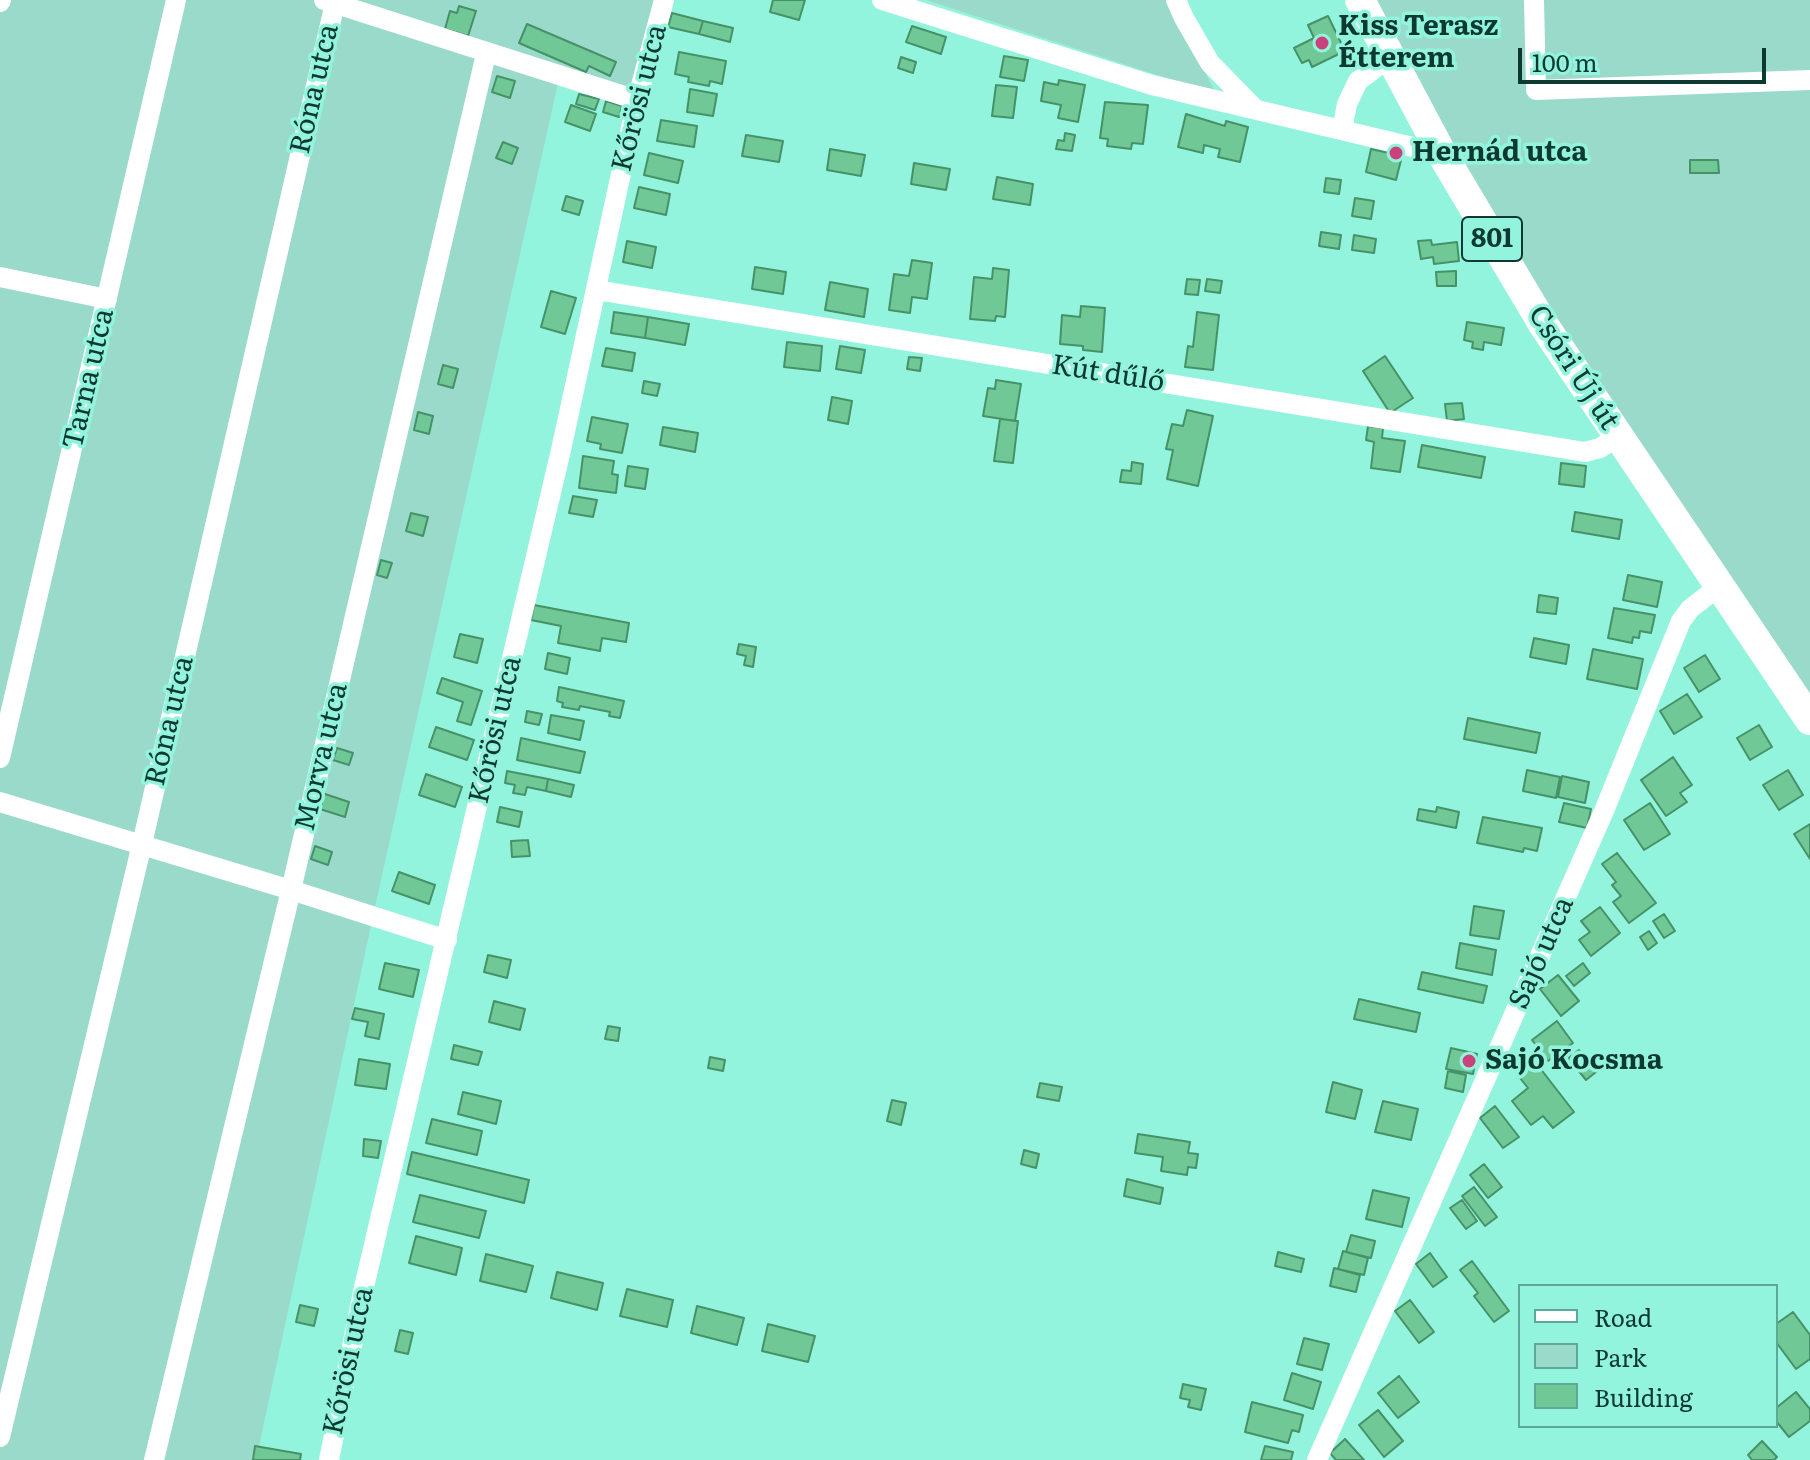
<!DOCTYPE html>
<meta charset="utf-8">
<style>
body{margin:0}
#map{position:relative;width:1810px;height:1460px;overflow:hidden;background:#92f4dd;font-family:Literata,serif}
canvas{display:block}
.legend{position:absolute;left:1518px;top:1284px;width:260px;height:144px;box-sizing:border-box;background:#92f4dd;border:2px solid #5da998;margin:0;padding:10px 14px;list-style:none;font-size:24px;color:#0e3930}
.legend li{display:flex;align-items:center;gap:16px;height:40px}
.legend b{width:40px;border:2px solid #5da998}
.scale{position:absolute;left:1518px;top:48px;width:248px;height:36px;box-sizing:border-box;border:4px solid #0e3930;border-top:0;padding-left:10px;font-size:24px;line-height:28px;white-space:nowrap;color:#0e3930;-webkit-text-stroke:6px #92f4dd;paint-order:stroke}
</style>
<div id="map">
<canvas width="1810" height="1460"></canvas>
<ul class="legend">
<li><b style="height:10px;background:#fff"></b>Road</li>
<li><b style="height:22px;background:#99daca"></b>Park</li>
<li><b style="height:22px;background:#70c896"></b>Building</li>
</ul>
<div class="scale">100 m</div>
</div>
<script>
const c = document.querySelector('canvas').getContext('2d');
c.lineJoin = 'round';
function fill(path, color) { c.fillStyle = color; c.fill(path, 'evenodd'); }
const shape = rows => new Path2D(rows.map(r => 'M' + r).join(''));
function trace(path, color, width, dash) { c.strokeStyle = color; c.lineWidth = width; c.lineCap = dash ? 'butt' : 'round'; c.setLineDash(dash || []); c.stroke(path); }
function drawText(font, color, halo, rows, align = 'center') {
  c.font = font + ' Literata,serif'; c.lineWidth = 7; c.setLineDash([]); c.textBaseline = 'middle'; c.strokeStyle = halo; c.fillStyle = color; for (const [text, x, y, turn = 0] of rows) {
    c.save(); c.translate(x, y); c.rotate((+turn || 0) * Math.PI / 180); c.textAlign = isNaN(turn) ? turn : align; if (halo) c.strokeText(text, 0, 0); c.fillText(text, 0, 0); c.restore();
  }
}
fill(shape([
 [0,0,668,0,643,106,558,83,375,907,256,1460,0,1460],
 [926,0,1169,0,1216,94],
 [1360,0,1810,0,1810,720,1718,587]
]), '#99daca');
const building = shape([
 [773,0,805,0,799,20,770,12,773,0],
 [459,6,476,11,468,36,445,29,450,11,457,13,459,6],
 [672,13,703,21,699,34,668,27,672,13],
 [1328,16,1345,51,1312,67,1309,60,1302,63,1294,48,1314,38,1308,25,1328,16],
 [703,21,733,28,730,42,699,34,703,21],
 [527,24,616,62,610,76,589,66,586,72,519,43,527,24],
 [912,26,946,37,941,54,906,42,912,26],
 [679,52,726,61,722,84,710,81,709,86,688,82,689,77,675,74,679,52],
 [1004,56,1028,60,1024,81,1000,77,1004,56],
 [901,57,916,62,913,73,898,68,901,57],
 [497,76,515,81,510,98,492,92,497,76],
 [1059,80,1085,85,1078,122,1058,118,1061,105,1041,101,1044,82,1058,85,1059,80],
 [996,85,1017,87,1013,118,992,116,996,85],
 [690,89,717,94,713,116,687,112,690,89],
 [579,94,599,99,595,110,576,104,579,94],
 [606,101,622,106,619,117,603,112,606,101],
 [1105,102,1148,105,1143,144,1132,143,1131,149,1107,146,1108,139,1100,138,1105,102],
 [571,105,596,114,590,131,565,122,571,105],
 [1186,114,1225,126,1226,121,1248,127,1240,162,1218,157,1220,149,1204,145,1203,153,1178,147,1186,114],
 [661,120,697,126,694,147,657,141,661,120],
 [1065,133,1075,135,1072,151,1056,149,1058,140,1064,141,1065,133],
 [746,135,783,141,779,162,742,156,746,135],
 [503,142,518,148,512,164,496,158,503,142],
 [830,149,865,155,861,176,827,170,830,149],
 [1371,149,1402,156,1396,180,1366,172,1371,149],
 [649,153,683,161,678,183,644,175,649,153],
 [1690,160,1718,160,1719,173,1690,173,1690,160],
 [914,163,950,169,946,190,911,184,914,163],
 [997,177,1033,184,1030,205,993,199,997,177],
 [1326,178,1341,180,1339,194,1324,192,1326,178],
 [639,187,670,194,666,215,634,208,639,187],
 [566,196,583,201,579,215,562,210,566,196],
 [1355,198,1374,201,1371,219,1352,216,1355,198],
 [1321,232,1341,235,1339,249,1319,246,1321,232],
 [1354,235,1376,239,1374,253,1352,250,1354,235],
 [1431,240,1432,245,1457,242,1459,261,1434,264,1433,257,1421,259,1418,241,1431,240],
 [627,241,656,247,652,268,623,262,627,241],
 [912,260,932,263,927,299,912,297,910,313,889,310,894,274,909,276,912,260],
 [755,267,786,272,783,294,752,289,755,267],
 [993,268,1009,270,1005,317,996,316,995,321,970,319,974,277,992,279,993,268],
 [1456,271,1456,286,1437,286,1436,272,1456,271],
 [1187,279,1200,280,1198,295,1185,294,1187,279],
 [1207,279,1222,281,1220,293,1205,291,1207,279],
 [830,282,868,289,864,317,825,310,830,282],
 [551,291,576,298,565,334,541,327,551,291],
 [1081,306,1105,308,1102,352,1083,350,1083,346,1060,344,1062,315,1080,317,1081,306],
 [614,312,648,317,645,338,611,333,614,312],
 [1197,312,1219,315,1213,370,1185,367,1188,346,1193,347,1197,312],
 [648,317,689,324,685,345,645,338,648,317],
 [1467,322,1504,328,1501,345,1484,342,1483,350,1472,348,1473,342,1464,340,1467,322],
 [787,342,822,346,820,371,784,367,787,342],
 [840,346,865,350,861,373,836,369,840,346],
 [606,348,635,353,632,371,602,366,606,348],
 [1385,356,1413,398,1390,413,1363,371,1385,356],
 [909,357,922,358,920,371,907,369,909,357],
 [443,365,458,369,453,388,438,384,443,365],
 [996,380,1021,384,1015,421,983,416,988,388,995,389,996,380],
 [644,381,660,384,657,396,642,393,644,381],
 [832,397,852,401,848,424,828,420,832,397],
 [1462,403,1464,419,1447,421,1445,404,1462,403],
 [1187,410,1213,416,1198,486,1167,479,1173,450,1166,449,1172,424,1183,426,1187,410],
 [418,412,433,416,429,434,414,430,418,412],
 [592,417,628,424,622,453,600,449,601,444,587,441,592,417],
 [1000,419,1018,421,1013,463,994,461,1000,419],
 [1368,426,1383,428,1382,438,1405,441,1400,472,1371,468,1374,442,1366,440,1368,426],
 [663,427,698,433,695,452,660,445,663,427],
 [1422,445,1485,457,1481,478,1418,467,1422,445],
 [583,456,614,461,612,474,618,475,616,493,579,488,583,456],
 [1132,462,1143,464,1141,484,1120,482,1122,470,1131,471,1132,462],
 [1561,463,1586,466,1584,487,1559,484,1561,463],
 [628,466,648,469,645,489,625,486,628,466],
 [573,496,597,500,593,517,569,513,573,496],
 [1575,512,1622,520,1619,539,1572,531,1575,512],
 [411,513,428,517,423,536,406,531,411,513],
 [381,560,392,563,387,578,377,575,381,560],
 [1628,575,1662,582,1657,607,1623,600,1628,575],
 [1539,595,1558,598,1556,614,1537,612,1539,595],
 [534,605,629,623,626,642,602,638,600,651,558,643,561,626,531,620,534,605],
 [1614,608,1655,615,1651,633,1640,631,1639,638,1633,637,1632,643,1608,638,1614,608],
 [460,634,483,639,477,663,454,657,460,634],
 [1534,638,1569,645,1566,664,1530,657,1534,638],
 [739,644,756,647,753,667,744,665,746,656,737,654,739,644],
 [1593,649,1643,659,1637,689,1587,679,1593,649],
 [548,653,570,658,567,674,545,669,548,653],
 [1705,655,1720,679,1699,692,1684,668,1705,655],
 [442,678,482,691,471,725,457,721,463,702,437,693,442,678],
 [559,687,624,701,620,718,609,716,610,712,580,706,579,710,562,707,563,703,557,701,559,687],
 [1687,694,1702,717,1674,734,1660,711,1687,694],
 [527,711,542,714,539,725,525,722,527,711],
 [551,715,584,721,580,740,548,733,551,715],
 [1468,718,1540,733,1536,753,1464,739,1468,718],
 [1759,725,1772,747,1750,760,1737,738,1759,725],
 [436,727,474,740,467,760,429,747,436,727],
 [521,738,585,752,580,773,517,760,521,738],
 [337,748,353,753,349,765,333,760,337,748],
 [1673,757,1692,785,1680,793,1687,802,1666,816,1641,780,1673,757],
 [1527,770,1560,777,1556,798,1523,791,1527,770],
 [1788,770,1803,795,1779,810,1763,785,1788,770],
 [507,771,548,779,546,791,527,787,525,795,513,793,515,785,505,783,507,771],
 [426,774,462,787,455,807,419,795,426,774],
 [1562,776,1589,782,1585,803,1558,797,1562,776],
 [548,779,574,785,571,797,546,791,548,779],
 [325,794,349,802,345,817,320,809,325,794],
 [1564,803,1591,809,1587,828,1559,822,1564,803],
 [1650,803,1670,834,1644,850,1624,820,1650,803],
 [500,807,522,812,519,827,497,822,500,807],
 [1437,807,1459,812,1456,828,1417,820,1419,809,1436,812,1437,807],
 [1483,817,1542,828,1537,851,1524,848,1523,852,1477,843,1483,817],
 [1810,824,1810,859,1794,834,1810,824],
 [528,840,530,856,512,857,511,841,528,840],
 [315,846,332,852,328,865,311,859,315,846],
 [1617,853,1656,903,1629,923,1613,902,1621,896,1612,885,1616,882,1602,864,1617,853],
 [399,872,435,885,429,904,392,891,399,872],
 [1474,906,1504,911,1499,939,1470,935,1474,906],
 [1600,907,1620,933,1591,956,1579,940,1590,932,1581,921,1600,907],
 [1664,914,1675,931,1664,938,1653,921,1664,914],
 [1649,931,1657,943,1648,950,1640,937,1649,931],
 [1460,943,1496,950,1492,975,1456,968,1460,943],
 [488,955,511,960,507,978,484,972,488,955],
 [385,963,419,970,413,997,379,989,385,963],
 [1583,963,1590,973,1574,986,1566,976,1583,963],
 [1422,972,1487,986,1483,1003,1418,989,1422,972],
 [1558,975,1579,1001,1561,1016,1540,989,1558,975],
 [1359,999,1420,1013,1416,1032,1354,1019,1359,999],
 [494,1001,525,1009,520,1030,489,1022,494,1001],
 [355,1008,384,1014,379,1039,365,1036,368,1022,352,1019,355,1008],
 [1557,1021,1573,1043,1548,1061,1532,1040,1557,1021],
 [608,1026,620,1028,618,1041,605,1039,608,1026],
 [454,1045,482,1052,478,1065,451,1059,454,1045],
 [1451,1048,1477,1054,1473,1074,1446,1069,1451,1048],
 [1579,1050,1596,1072,1586,1080,1568,1058,1579,1050],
 [710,1057,725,1060,723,1071,708,1068,710,1057],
 [359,1059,390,1064,386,1089,355,1085,359,1059],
 [1533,1059,1574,1112,1553,1128,1543,1116,1531,1125,1512,1101,1528,1088,1516,1073,1533,1059],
 [1448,1071,1466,1075,1463,1092,1445,1088,1448,1071],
 [1333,1082,1362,1090,1355,1119,1326,1112,1333,1082],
 [1040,1083,1062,1087,1059,1101,1037,1097,1040,1083],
 [463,1092,501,1101,496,1124,458,1114,463,1092],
 [892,1100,906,1103,901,1125,887,1121,892,1100],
 [1383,1101,1418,1109,1411,1140,1375,1132,1383,1101],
 [1495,1106,1519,1137,1503,1148,1480,1118,1495,1106],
 [432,1119,482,1131,477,1155,426,1143,432,1119],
 [1138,1134,1190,1142,1188,1153,1198,1154,1196,1168,1188,1167,1187,1175,1161,1171,1163,1157,1135,1153,1138,1134],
 [364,1139,381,1141,378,1158,363,1156,364,1139],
 [1024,1150,1039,1154,1036,1168,1021,1164,1024,1150],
 [412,1152,529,1180,524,1203,407,1174,412,1152],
 [1484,1164,1502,1187,1488,1198,1470,1175,1484,1164],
 [1127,1179,1163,1188,1160,1204,1124,1196,1127,1179],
 [1474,1187,1497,1217,1485,1226,1462,1196,1474,1187],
 [1373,1190,1409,1198,1402,1227,1366,1219,1373,1190],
 [420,1195,486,1211,479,1238,413,1222,420,1195],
 [1462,1200,1477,1221,1466,1229,1450,1208,1462,1200],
 [1351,1235,1375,1241,1371,1258,1346,1252,1351,1235],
 [416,1236,462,1248,456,1275,409,1263,416,1236],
 [1343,1251,1368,1258,1364,1275,1338,1269,1343,1251],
 [1278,1252,1304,1259,1301,1272,1275,1266,1278,1252],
 [1430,1253,1447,1277,1433,1287,1416,1264,1430,1253],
 [486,1254,533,1266,526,1292,480,1281,486,1254],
 [1472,1261,1509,1311,1494,1322,1474,1296,1478,1293,1460,1270,1472,1261],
 [1334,1268,1360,1275,1356,1292,1330,1286,1334,1268],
 [557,1272,603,1283,597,1310,551,1298,557,1272],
 [627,1289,673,1300,667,1327,620,1316,627,1289],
 [1410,1300,1434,1332,1419,1343,1395,1311,1410,1300],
 [300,1305,318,1309,314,1326,296,1322,300,1305],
 [697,1306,744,1318,737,1345,691,1333,697,1306],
 [1793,1312,1810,1335,1810,1359,1796,1369,1776,1342,1776,1324,1793,1312],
 [768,1324,815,1336,808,1362,762,1351,768,1324],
 [400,1330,413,1333,408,1354,395,1351,400,1330],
 [1304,1338,1329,1344,1322,1370,1297,1364,1304,1338],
 [1292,1373,1321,1382,1313,1409,1284,1400,1292,1373],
 [1399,1376,1419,1402,1398,1418,1378,1393,1399,1376],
 [1183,1384,1206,1389,1201,1410,1188,1407,1190,1400,1180,1398,1183,1384],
 [1796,1392,1810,1409,1810,1421,1789,1437,1776,1421,1776,1408,1796,1392],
 [1252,1402,1303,1415,1299,1432,1292,1430,1288,1443,1245,1432,1252,1402],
 [1378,1410,1403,1441,1384,1457,1359,1425,1378,1410],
 [1345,1439,1364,1460,1336,1460,1330,1453,1345,1439],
 [1762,1441,1777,1457,1774,1460,1752,1460,1748,1455,1762,1441],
 [255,1446,301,1454,300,1460,253,1460,255,1446],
 [1265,1446,1293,1452,1291,1460,1261,1460,1265,1446]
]);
fill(building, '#70c896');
trace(building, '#479169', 2);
trace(shape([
 [324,0,637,100],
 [882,0,1152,85,1442,154],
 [1176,0,1184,18,1210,63,1255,109],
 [1534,0,1536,90,1810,80],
 [0,2,1,0],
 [1342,130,1347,104,1358,81,1390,57],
 [0,277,107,299],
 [596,290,1585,452,1600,448,1617,437],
 [0,758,176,0],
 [0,802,291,890,447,940],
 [0,1437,142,844,335,3],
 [154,1460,291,890,486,54],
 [329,1460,364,1287,561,450,637,100,664,0],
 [1317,1460,1604,811,1681,621,1690,609,1718,587]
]), '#fff', 20);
trace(shape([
 [1360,0,1442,154,1543,324,1810,720]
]), '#fff', 30);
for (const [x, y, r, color] of [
 [1322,43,8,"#ca417c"],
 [1396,153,8,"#ca417c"],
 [1469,1061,8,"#ca417c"]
]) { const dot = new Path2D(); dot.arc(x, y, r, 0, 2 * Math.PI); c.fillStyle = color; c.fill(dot); trace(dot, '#92f4dd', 3); }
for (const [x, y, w] of [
 [1492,239,60]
]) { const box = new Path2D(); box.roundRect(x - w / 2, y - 22, w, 44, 6); c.fillStyle = '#92f4dd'; c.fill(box); trace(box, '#0e3930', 2); }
drawText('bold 26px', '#0e3930', null, [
 ["801",1492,239]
]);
drawText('bold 28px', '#0e3930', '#92f4dd', [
 ["Kiss Terasz",1338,27],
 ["Étterem",1338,59],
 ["Hernád utca",1412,153],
 ["Sajó Kocsma",1485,1061]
], 'left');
drawText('28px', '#0e3930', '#92f4dd', [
 ["Róna utca",315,89,-77],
 ["Kőrösi utca",640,98,-76],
 ["Csóri Új út",1573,368,57],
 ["Kút dűlő",1108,374,9],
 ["Tarna utca",89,379,-77],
 ["Róna utca",170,721,-77],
 ["Kőrösi utca",496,730,-77],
 ["Morva utca",322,757,-77],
 ["Sajó utca",1542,953,-66],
 ["Kőrösi utca",349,1361,-78]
]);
</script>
